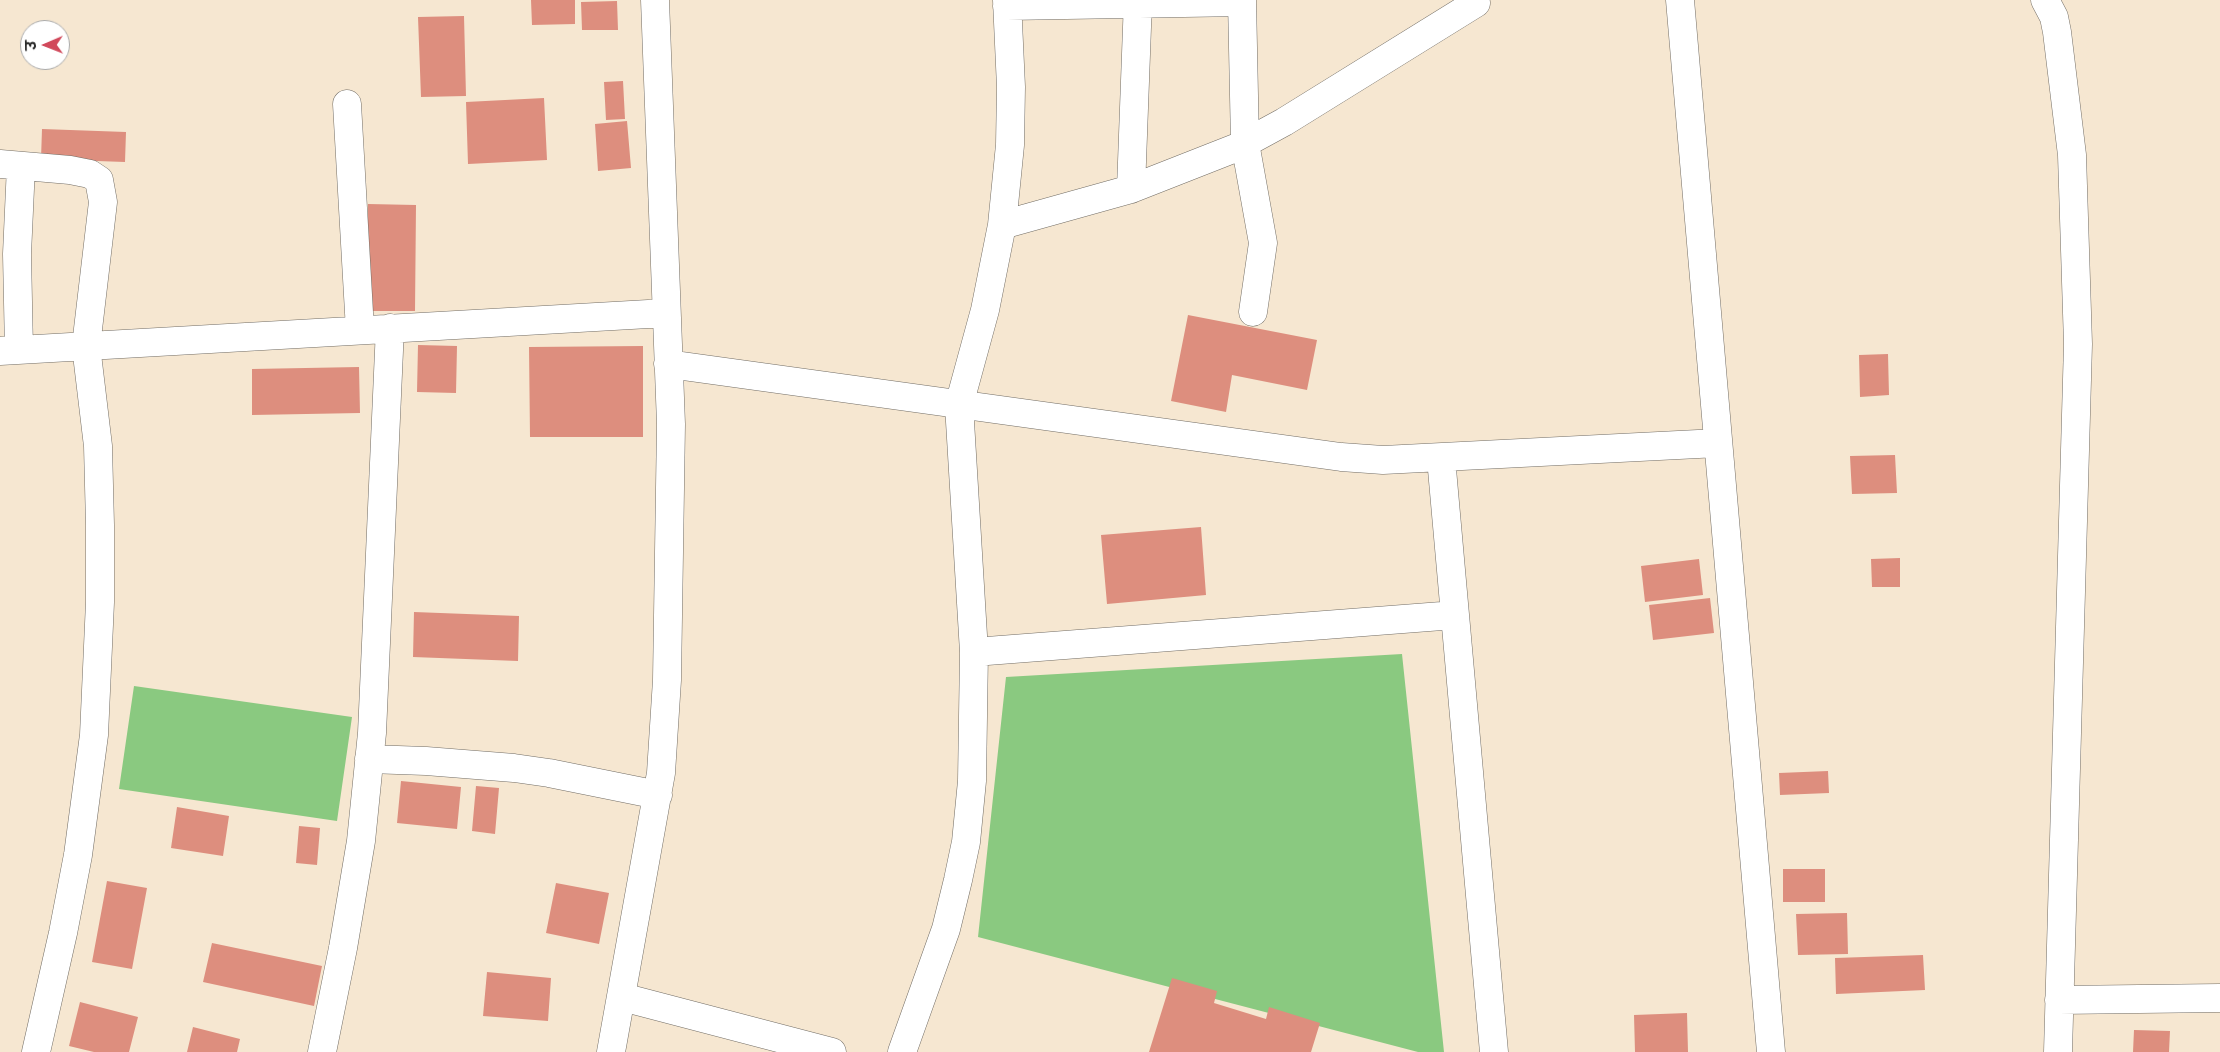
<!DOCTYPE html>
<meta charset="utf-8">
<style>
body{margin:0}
#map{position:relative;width:2220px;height:1052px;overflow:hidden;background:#f6e7d1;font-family:"Playpen Sans","Playpen Sans Deva",sans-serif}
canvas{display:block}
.north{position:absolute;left:20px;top:20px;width:50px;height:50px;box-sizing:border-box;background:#fff;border:1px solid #aaa;border-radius:50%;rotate:269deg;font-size:14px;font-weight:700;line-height:20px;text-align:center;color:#2b2b2b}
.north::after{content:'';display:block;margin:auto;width:18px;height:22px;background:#d1495b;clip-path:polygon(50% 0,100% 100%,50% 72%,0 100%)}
</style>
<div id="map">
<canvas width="2220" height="1052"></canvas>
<div class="north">उ</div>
</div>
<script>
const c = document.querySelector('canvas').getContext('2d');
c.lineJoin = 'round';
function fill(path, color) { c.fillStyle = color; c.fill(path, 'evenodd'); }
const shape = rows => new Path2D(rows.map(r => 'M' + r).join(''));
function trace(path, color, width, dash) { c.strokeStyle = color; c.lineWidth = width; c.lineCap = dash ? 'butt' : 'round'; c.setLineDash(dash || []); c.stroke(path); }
fill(shape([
 [1402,654,1444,1052,1418,1052,978,937,1006,677],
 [134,686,352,717,337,821,119,789]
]), '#8ac980');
fill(shape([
 [531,0,575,0,575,24,532,25],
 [617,1,618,30,582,30,581,2],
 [464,16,466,96,421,97,418,17],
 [623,81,625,119,606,120,604,82],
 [544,98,547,160,468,164,466,102],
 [627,121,631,168,598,171,595,124],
 [42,129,126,132,125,162,41,159],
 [368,204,416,205,415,311,368,311],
 [1188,315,1317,340,1307,390,1232,375,1226,412,1171,401],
 [418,345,457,346,456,393,417,392],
 [643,346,643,437,530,437,529,347],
 [1888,354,1889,395,1860,397,1859,355],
 [359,367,360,413,252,415,252,369],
 [1895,455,1897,493,1852,494,1850,456],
 [1201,527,1206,595,1107,604,1101,535],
 [1900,558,1900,587,1872,587,1871,559],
 [1699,559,1703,595,1645,602,1641,566],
 [1710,598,1714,633,1653,640,1649,605],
 [414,612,519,616,518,661,413,657],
 [1828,771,1829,793,1780,795,1779,773],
 [401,781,461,787,457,829,397,823],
 [476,786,499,788,495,834,472,831],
 [177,807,229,816,223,856,171,848],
 [299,826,320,828,317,865,296,863],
 [1783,869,1825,869,1825,902,1783,902],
 [107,881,147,888,132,969,92,962],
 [556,883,609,893,599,944,546,933],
 [1847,913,1848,954,1798,955,1796,914],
 [212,943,322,966,314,1006,203,982],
 [1923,955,1925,990,1836,994,1835,958],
 [487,972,551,978,548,1021,483,1016],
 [1172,978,1217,991,1214,1003,1266,1019,1269,1007,1320,1023,1311,1052,1149,1052],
 [80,1002,138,1017,129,1052,94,1052,69,1046],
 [1687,1013,1688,1052,1635,1052,1634,1015],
 [193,1027,240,1039,237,1052,187,1052],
 [2134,1030,2170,1031,2169,1052,2133,1052]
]), '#dd8e7e');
const street = shape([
 [1242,0,1245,143,1263,243,1253,312],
 [1680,0,1771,1052],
 [2045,0,2054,17,2057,32,2072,155,2078,344,2058,1052],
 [1007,6,1242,2],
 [347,104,360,330],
 [0,164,70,170,90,174,99,180,103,202,86,346,98,446,100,525,100,602,94,735,78,855,63,933,36,1052],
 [1131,189,1138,0],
 [1002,225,1131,189,1238,147,1284,122,1476,3],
 [19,350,17,254,21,166],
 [0,351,666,313],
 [668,364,1341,457,1383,460,1718,443],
 [1441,458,1494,1052],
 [974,652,1455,615],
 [369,759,426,761,514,768,549,773,658,795],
 [622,997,832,1052],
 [2059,1000,2220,998],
 [322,1052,343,948,361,841,372,733,390,328],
 [611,1052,661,773,667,680,671,424,655,0],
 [902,1052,946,929,958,880,966,842,972,781,974,652,959,405,985,310,1002,225,1010,145,1011,87,1007,0]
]);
trace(street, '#726d65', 29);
trace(street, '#fff', 28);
</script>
